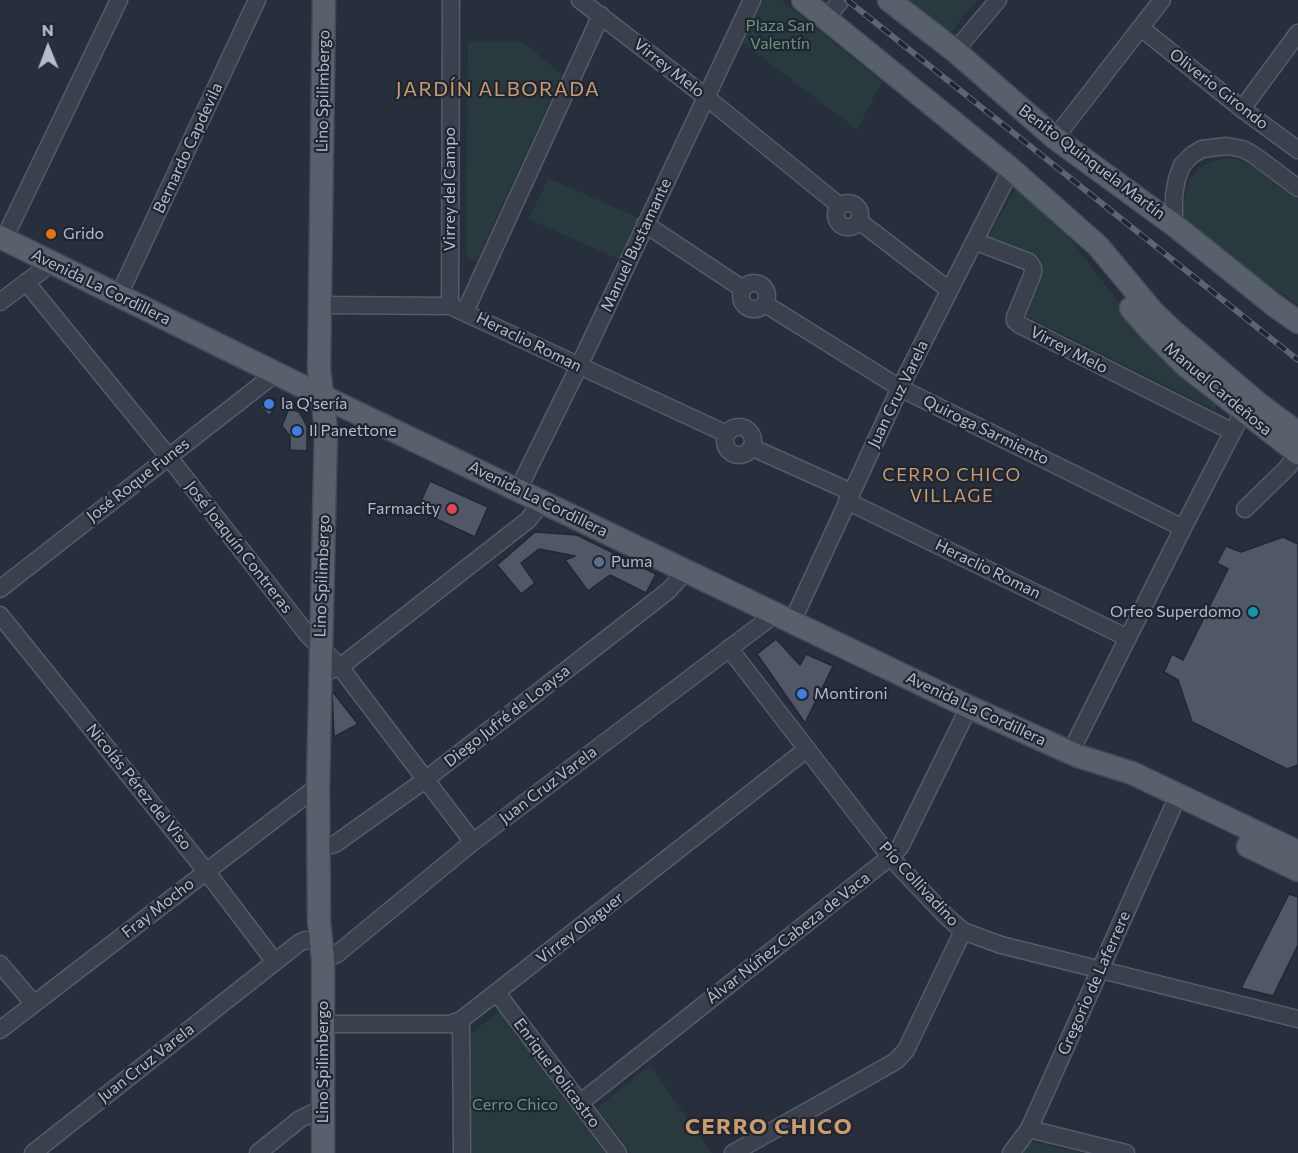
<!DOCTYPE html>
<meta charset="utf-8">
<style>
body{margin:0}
#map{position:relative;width:1298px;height:1153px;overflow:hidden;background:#272e3c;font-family:Commissioner,sans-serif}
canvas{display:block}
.north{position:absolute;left:18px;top:18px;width:60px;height:60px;-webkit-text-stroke:4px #1f2632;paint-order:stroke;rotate:359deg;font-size:16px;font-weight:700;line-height:24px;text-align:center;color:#b6bcc8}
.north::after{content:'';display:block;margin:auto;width:21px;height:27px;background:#b6bcc8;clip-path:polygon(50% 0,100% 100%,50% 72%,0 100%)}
</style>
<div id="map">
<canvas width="1298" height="1153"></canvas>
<div class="north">N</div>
</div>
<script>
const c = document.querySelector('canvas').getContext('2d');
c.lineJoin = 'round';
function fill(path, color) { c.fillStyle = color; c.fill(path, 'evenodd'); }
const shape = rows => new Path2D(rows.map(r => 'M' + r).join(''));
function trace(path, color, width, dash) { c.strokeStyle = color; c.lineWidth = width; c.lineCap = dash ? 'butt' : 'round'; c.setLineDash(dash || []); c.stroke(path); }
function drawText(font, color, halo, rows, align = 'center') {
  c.font = font + ' Commissioner,sans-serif'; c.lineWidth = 4.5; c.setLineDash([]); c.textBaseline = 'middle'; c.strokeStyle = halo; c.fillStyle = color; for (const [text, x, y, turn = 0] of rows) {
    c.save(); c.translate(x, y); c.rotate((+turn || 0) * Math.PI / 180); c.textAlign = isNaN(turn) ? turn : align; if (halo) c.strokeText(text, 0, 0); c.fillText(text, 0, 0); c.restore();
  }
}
fill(shape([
 [762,0,781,0,882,82,857,130,741,41],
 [906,0,977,0,950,34],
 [468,42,524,42,562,75,476,262,466,257],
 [1232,158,1254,165,1298,198,1298,305,1185,227,1183,209,1189,180,1198,168,1216,160],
 [548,178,641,219,622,261,529,219],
 [1018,185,1057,222,1143,334,1167,362,1216,404,1216,410,1024,315,1042,272,1039,262,985,241],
 [503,1009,613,1153,467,1153,466,1037],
 [650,1065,712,1153,631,1153,597,1108],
 [1028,1141,1082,1153,1019,1153]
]), '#283a3d');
const building = shape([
 [271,398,276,400,270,416,260,407,271,398],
 [289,408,299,412,303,418,307,427,307,451,290,450,290,436,282,426,289,408],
 [430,481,488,507,475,537,417,510,430,481],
 [535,532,577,535,656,574,646,593,610,575,588,591,565,560,575,556,539,549,521,563,535,583,521,594,497,565,535,532],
 [1283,537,1298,544,1298,765,1287,769,1192,722,1178,680,1164,672,1172,654,1183,660,1228,569,1217,563,1226,546,1241,552,1283,537],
 [776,639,800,665,806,654,833,666,805,723,757,654,776,639],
 [332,691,358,724,334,737,332,691],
 [1289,894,1298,897,1298,945,1273,996,1241,988,1289,894]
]);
fill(building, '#505767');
trace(building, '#212834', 1.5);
const minor = shape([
 [580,0,706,97,840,206],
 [827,18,841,0],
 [1141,28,1242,109,1298,150],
 [955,51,998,0],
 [1242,109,1298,33],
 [1055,138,1162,0],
 '836 215a12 12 0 1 1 24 0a12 12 0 1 1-24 0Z',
 [859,221,949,290],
 [645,224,743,289],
 [1174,225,1174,195,1177,179,1182,165,1192,155,1202,149,1227,146,1243,149,1254,155,1298,188],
 [4,239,119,0],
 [974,241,1029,262,1033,268,1033,273,1015,317,1015,321,1020,325,1233,432],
 [26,282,168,456,307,634,340,667,473,842],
 '741 296a13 13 0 1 1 26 0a13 13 0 1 1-26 0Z',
 [119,295,257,0],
 [0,302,52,263],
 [765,304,900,388,1183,528],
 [319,305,450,306,727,434],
 [450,306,451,0],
 [465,312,601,15],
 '725 441a14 14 0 1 1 28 0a14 14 0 1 1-28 0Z',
 [751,447,851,492],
 [518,490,579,366,752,0],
 [847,501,1128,638],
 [1245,509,1288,467,1297,452],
 [0,589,276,373],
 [0,615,206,871,275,962],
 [792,622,900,388,1011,169],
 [729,648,890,857,945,915,963,931,1001,945,1298,1019],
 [331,670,340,667,528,520,543,501],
 [1070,753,1183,528,1243,412],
 [318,848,335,844,425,780,668,591,686,571],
 [323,960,337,954,473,842,775,614],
 [0,964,34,1004],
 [497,993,618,1153],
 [461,1020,462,1153],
 [323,1024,450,1024,461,1020,807,749],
 [0,1030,318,786],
 [580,1103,890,857,900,847,969,707],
 [1029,1129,1126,1153],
 [33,1153,299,943,305,940,321,941],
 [258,1153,300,1119,323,1108],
 [733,1153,896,1061,906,1050,963,931],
 [1011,1153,1029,1129,1172,809]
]);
const major = shape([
 [803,0,1011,169,1098,246,1153,312,1174,332,1260,405,1298,433],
 [889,0,955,51,1055,138,1174,225,1274,305,1298,322],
 [0,237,322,396,969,707,1078,756,1132,773,1298,852],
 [1131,308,1151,331,1186,366,1298,453],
 [1248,846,1298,870],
 [323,1153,323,960,319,921,318,786,326,429,319,369,324,0]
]);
trace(minor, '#555c68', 19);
trace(major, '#434a56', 25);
trace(minor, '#3a414d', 16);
trace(major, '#58606c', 22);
const rail = shape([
 [847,0,1298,360]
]);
trace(rail, '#5d6473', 6);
trace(rail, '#1f2632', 4, [11]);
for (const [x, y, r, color] of [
 [51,234,6,"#e8710a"],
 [269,404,6,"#3f7fe0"],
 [297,431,6,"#3f7fe0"],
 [452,509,6,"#e0444e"],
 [599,562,6,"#5c6f8a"],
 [1253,612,6,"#0f9aa8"],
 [802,694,6,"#3f7fe0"]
]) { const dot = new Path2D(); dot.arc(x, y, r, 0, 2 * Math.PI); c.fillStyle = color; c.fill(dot); trace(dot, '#1f2632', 2); }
drawText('16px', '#6f967b', '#1f2632', [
 ["Plaza San",780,26],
 ["Valentín",780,44],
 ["Cerro Chico",515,1105]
]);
drawText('16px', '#b6bcc8', '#1f2632', [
 ["Virrey Melo",669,68,38],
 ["Oliverio Girondo",1219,89,38],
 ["Lino Spilimbergo",323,91,-89],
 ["Bernardo Capdevila",188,148,-65],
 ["Benito Quinquela Martín",1092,162,37],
 ["Virrey del Campo",450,189,-90],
 ["Manuel Bustamante",636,245,-65],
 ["Avenida La Cordillera",101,287,26],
 ["Heraclio Roman",529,342,26],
 ["Virrey Melo",1069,350,27],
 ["Manuel Cardeñosa",1218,389,40],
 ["Juan Cruz Varela",898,394,-64],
 ["Quiroga Sarmiento",986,430,26],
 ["José Roque Funes",138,480,-38],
 ["Avenida La Cordillera",538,499,26],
 ["José Joaquín Contreras",239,547,52],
 ["Heraclio Roman",988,569,26],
 ["Lino Spilimbergo",322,576,-88],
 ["Avenida La Cordillera",976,709,25],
 ["Diego Jufré de Loaysa",507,716,-38],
 ["Juan Cruz Varela",548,785,-37],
 ["Nicolás Pérez del Viso",139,787,51],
 ["Pío Collivadino",919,884,47],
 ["Fray Mocho",158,908,-38],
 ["Virrey Olaguer",580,928,-38],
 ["Álvar Núñez Cabeza de Vaca",788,938,-38],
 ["Gregorio de Laferrere",1094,983,-66],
 ["Lino Spilimbergo",323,1062,-90],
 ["Juan Cruz Varela",146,1063,-38],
 ["Enrique Policastro",557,1073,53]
]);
drawText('16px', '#b6bcc8', '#1f2632', [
 ["Grido",63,234],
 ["la Q'sería",281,404],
 ["Il Panettone",309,431],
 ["Farmacity",440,509,"right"],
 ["Puma",611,562],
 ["Orfeo Superdomo",1241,612,"right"],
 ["Montironi",814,694]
], 'left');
c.letterSpacing = '1.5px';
drawText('18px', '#cc9c6d', '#1f2632', [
 ["CERRO CHICO",952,475],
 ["VILLAGE",952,496]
]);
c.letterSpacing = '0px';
c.letterSpacing = '1.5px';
drawText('20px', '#cc9c6d', '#1f2632', [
 ["JARDÍN ALBORADA",498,89]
]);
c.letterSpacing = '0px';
c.letterSpacing = '1.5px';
drawText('bold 22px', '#cc9c6d', '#1f2632', [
 ["CERRO CHICO",769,1127]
]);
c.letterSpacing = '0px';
</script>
